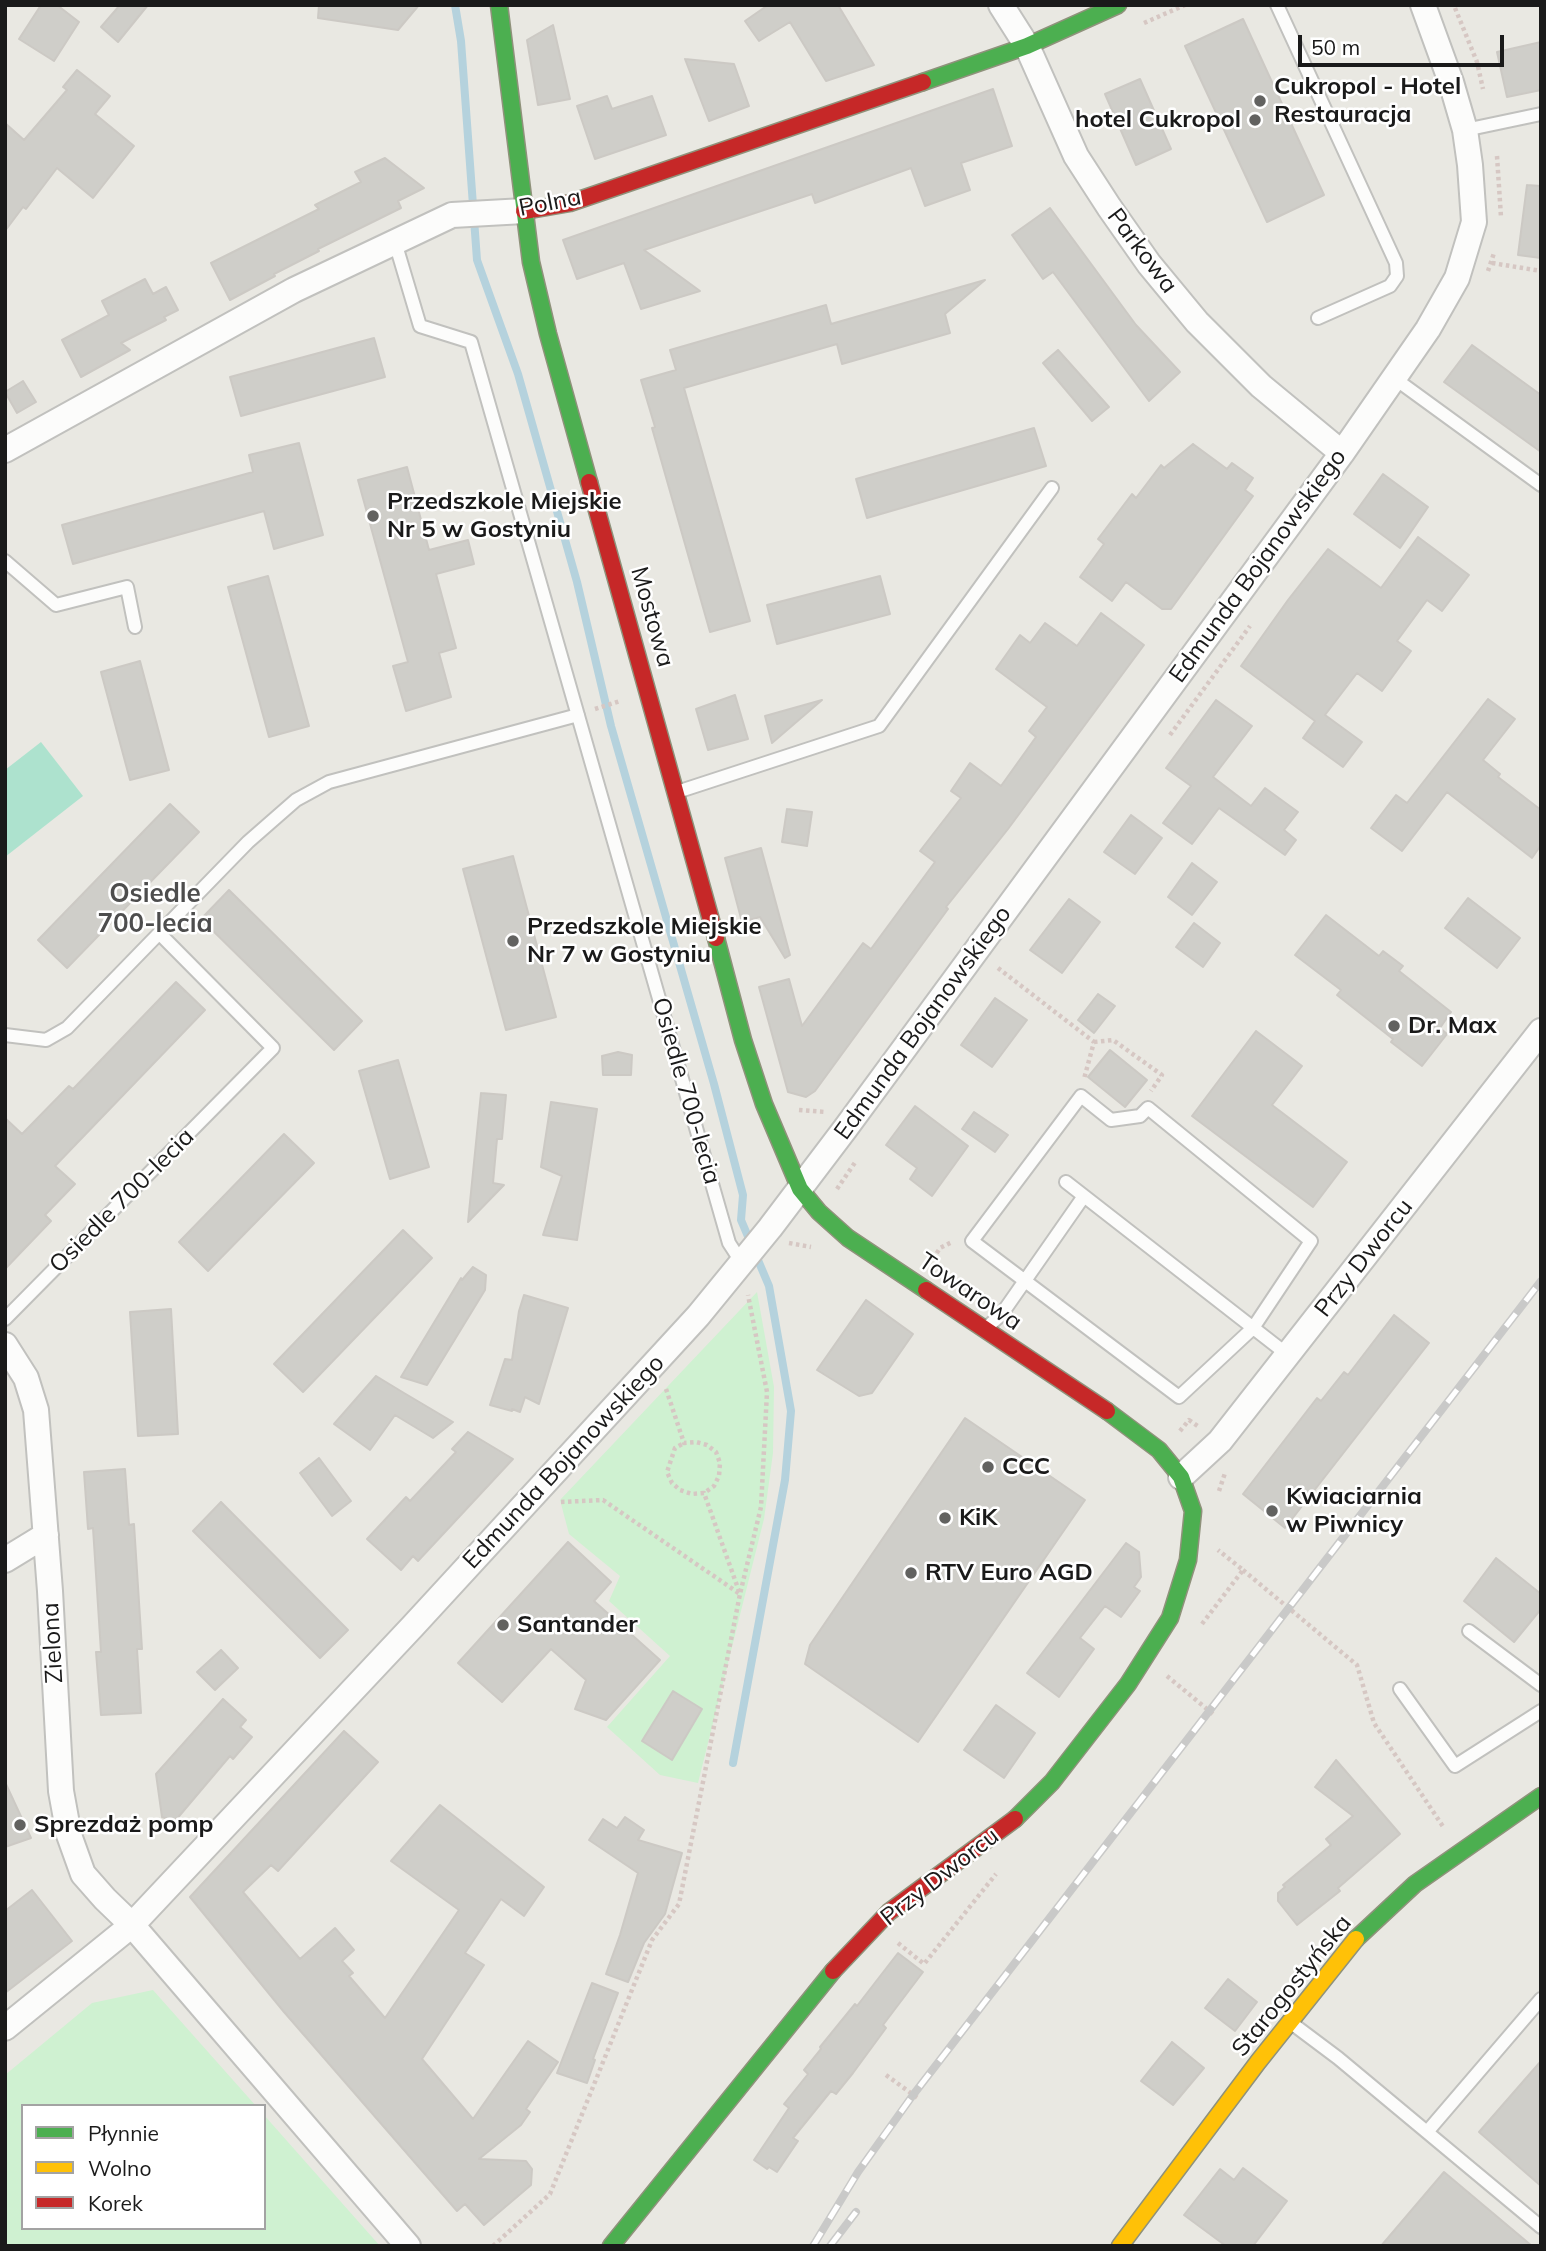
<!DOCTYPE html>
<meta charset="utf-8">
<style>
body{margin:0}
#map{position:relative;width:1546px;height:2251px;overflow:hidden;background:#e9e8e2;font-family:Mulish,sans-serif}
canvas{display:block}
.frame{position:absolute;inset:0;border:7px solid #1a1a1a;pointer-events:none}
.legend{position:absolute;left:21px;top:2104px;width:245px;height:126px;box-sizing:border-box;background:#fff;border:2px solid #a3a3a3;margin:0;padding:9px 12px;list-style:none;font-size:21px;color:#1a1a1a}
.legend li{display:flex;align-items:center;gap:14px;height:35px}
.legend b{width:35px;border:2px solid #a3a3a3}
.scale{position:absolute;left:1298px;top:35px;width:206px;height:32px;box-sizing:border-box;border:4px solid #1a1a1a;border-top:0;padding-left:9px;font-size:21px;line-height:24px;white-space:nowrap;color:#1a1a1a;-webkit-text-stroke:5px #fff;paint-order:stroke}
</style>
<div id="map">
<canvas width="1546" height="2251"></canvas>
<div class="frame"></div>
<ul class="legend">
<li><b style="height:9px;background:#4caf50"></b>Płynnie</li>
<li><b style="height:9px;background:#ffc107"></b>Wolno</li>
<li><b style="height:9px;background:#c62828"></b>Korek</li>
</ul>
<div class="scale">50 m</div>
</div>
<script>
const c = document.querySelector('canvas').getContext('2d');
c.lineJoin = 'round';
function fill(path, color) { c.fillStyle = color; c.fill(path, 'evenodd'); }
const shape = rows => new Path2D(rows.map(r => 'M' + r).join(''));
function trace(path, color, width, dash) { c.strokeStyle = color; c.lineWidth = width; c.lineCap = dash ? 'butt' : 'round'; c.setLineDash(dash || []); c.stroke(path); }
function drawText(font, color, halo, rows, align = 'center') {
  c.font = font + ' Mulish,sans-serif'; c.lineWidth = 5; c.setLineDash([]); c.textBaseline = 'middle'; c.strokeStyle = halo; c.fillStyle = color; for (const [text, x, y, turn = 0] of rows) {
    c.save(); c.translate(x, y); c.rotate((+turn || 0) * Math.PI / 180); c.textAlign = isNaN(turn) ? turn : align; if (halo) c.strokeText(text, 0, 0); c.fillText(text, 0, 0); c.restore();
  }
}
fill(shape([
 [757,1292,774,1387,773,1453,764,1519,698,1783,660,1775,607,1727,670,1656,609,1601,620,1576,569,1534,560,1500],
 [153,1990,256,2106,23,2106,23,2228,264,2228,264,2115,380,2246,5,2246,5,2075,92,2003]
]), '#cff1d1');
fill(shape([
 [41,742,83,796,5,857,5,770]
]), '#ade2ce');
trace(shape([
 [455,5,461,41,477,260,518,374,577,582,611,726,714,1084,743,1195,741,1220,769,1286,791,1411,785,1480,733,1763]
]), '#b5d2dd', 8);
const building = shape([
 [41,5,57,5,79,22,54,61,19,39,41,5],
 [120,5,148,5,118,42,101,27,120,5],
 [319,5,419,5,398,30,318,18,319,5],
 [768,5,838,5,874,65,826,81,790,22,759,41,745,21,768,5],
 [1243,19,1324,195,1267,222,1185,46,1243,19],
 [553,25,570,99,538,105,527,40,553,25],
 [1541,42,1541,90,1507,97,1497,52,1541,42],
 [685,59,734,64,749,106,709,121,685,59],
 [77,70,110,96,95,114,134,146,93,198,57,168,26,209,23,207,5,231,5,123,24,140,67,90,63,87,77,70],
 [1140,79,1171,149,1136,165,1105,94,1140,79],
 [993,89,1012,146,961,163,970,190,925,206,911,168,815,203,812,194,644,250,700,291,641,309,624,263,577,279,563,240,993,89],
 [607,96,612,109,652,96,666,135,595,159,577,106,607,96],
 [385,158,424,188,398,201,401,208,318,249,319,251,274,274,275,276,230,300,211,263,319,209,315,205,361,182,355,172,385,158],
 [1527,185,1541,186,1541,258,1518,255,1527,185],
 [1050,208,1136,325,1180,372,1149,401,1053,272,1043,279,1012,235,1050,208],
 [145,279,153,294,166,287,178,310,164,317,166,320,121,343,130,350,81,377,62,340,109,315,102,301,145,279],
 [985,280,945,314,950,333,842,364,837,344,684,388,750,621,710,632,652,428,655,427,641,380,676,370,670,350,826,305,831,324,985,280],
 [374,338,385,377,241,416,230,377,374,338],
 [1472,345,1541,395,1541,452,1444,382,1472,345],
 [1058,350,1109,407,1092,421,1043,363,1058,350],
 [23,381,36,402,17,413,5,392,23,381],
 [1034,428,1046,466,867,518,856,479,1034,428],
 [299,443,323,535,274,549,264,511,73,564,62,525,253,472,249,455,299,443],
 [1193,444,1227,469,1232,463,1253,478,1245,490,1253,496,1171,609,1162,609,1126,582,1112,601,1080,577,1104,544,1098,539,1132,494,1136,498,1161,465,1164,468,1193,444],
 [407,467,429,550,468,540,474,564,436,574,456,648,439,653,451,697,406,711,393,666,408,662,358,480,407,467],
 [1383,474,1428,507,1400,548,1354,514,1383,474],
 [1418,537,1469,575,1442,611,1427,600,1397,641,1411,651,1382,691,1357,673,1325,715,1362,742,1343,767,1303,738,1315,721,1241,666,1288,600,1328,549,1381,588,1418,537],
 [268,576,309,726,269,737,228,587,268,576],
 [880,576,890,614,777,644,767,605,880,576],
 [1101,613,1144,645,1008,829,946,907,948,909,815,1091,806,1097,788,1092,759,987,789,979,802,1026,863,943,871,949,935,862,920,851,961,798,951,791,970,763,1001,786,1036,737,1029,731,1047,707,996,669,1020,635,1030,643,1045,623,1077,646,1101,613],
 [140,661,169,770,130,780,101,672,140,661],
 [735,695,748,739,708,750,696,709,735,695],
 [1488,699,1515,719,1483,760,1500,774,1498,777,1541,810,1541,845,1532,858,1447,792,1402,851,1371,828,1396,795,1407,803,1488,699],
 [822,700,772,743,765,716,822,700],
 [1216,700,1252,726,1213,777,1251,806,1265,788,1298,812,1284,830,1296,840,1285,855,1219,808,1192,844,1163,823,1191,786,1166,768,1216,700],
 [170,804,199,832,67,968,38,940,170,804],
 [787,809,812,812,807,846,782,842,787,809],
 [1131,815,1162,838,1135,874,1104,852,1131,815],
 [761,848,790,955,785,958,760,917,742,922,725,858,761,848],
 [513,856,556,1017,506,1030,463,869,513,856],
 [1192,863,1217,882,1192,915,1168,897,1192,863],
 [229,890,362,1021,334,1050,201,919,229,890],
 [1468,898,1520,938,1497,968,1445,928,1468,898],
 [1069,899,1100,922,1062,973,1030,950,1069,899],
 [1326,915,1379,956,1383,951,1403,966,1399,971,1451,1012,1440,1028,1447,1034,1422,1066,1391,1042,1393,1039,1337,995,1341,990,1295,955,1326,915],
 [1194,923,1220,943,1203,967,1176,947,1194,923],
 [176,982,205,1010,55,1166,75,1184,45,1215,51,1221,5,1269,5,1118,22,1134,69,1086,73,1089,176,982],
 [1098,994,1115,1006,1094,1033,1078,1020,1098,994],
 [995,998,1027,1020,992,1067,961,1045,995,998],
 [1256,1031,1302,1066,1272,1105,1347,1162,1313,1207,1192,1116,1256,1031],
 [1110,1050,1147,1080,1125,1107,1088,1077,1110,1050],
 [618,1052,632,1055,631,1075,603,1075,602,1056,618,1052],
 [398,1060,429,1167,390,1179,359,1071,398,1060],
 [481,1093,506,1095,502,1139,497,1139,493,1183,504,1185,468,1222,481,1093],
 [551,1102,597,1109,577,1240,543,1235,562,1176,541,1167,551,1102],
 [915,1106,968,1146,932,1196,910,1179,917,1168,886,1145,915,1106],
 [974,1112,1008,1135,995,1152,962,1129,974,1112],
 [284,1134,314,1163,208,1271,179,1242,284,1134],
 [403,1230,432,1258,303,1392,274,1364,403,1230],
 [473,1267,486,1275,485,1290,427,1385,401,1377,461,1278,462,1280,473,1267],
 [524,1295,568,1308,539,1404,525,1397,520,1412,512,1409,512,1411,490,1405,505,1359,512,1360,519,1311,524,1295],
 [866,1300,913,1334,872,1393,859,1396,817,1370,866,1300],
 [171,1309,178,1434,138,1436,130,1312,171,1309],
 [1394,1315,1429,1343,1285,1528,1243,1494,1317,1398,1321,1401,1344,1372,1348,1375,1394,1315],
 [376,1376,404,1393,453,1422,433,1438,395,1415,370,1450,334,1424,376,1376],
 [965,1418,1085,1500,918,1742,805,1664,810,1645,965,1418],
 [468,1432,513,1459,418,1561,413,1556,401,1570,367,1539,406,1497,410,1501,456,1452,452,1449,468,1432],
 [319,1458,351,1501,332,1516,300,1473,319,1458],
 [125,1469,129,1525,134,1524,142,1649,137,1649,141,1713,101,1715,96,1652,101,1652,93,1528,88,1529,84,1472,125,1469],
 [221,1502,348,1630,320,1658,193,1531,221,1502],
 [568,1542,611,1582,594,1601,660,1660,606,1720,575,1709,586,1680,551,1649,502,1702,458,1663,568,1542],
 [1126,1543,1139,1552,1141,1577,1134,1587,1140,1591,1121,1617,1105,1606,1080,1638,1094,1649,1059,1697,1027,1673,1126,1543],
 [1496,1558,1541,1594,1541,1609,1514,1642,1464,1601,1496,1558],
 [221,1650,238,1668,215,1690,197,1672,221,1650],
 [673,1691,702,1709,672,1760,642,1741,673,1691],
 [223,1699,246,1720,240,1727,252,1737,233,1759,230,1756,175,1821,162,1817,156,1774,223,1699],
 [996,1705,1035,1733,1004,1778,964,1750,996,1705],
 [344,1731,378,1762,278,1871,271,1865,243,1892,300,1959,335,1928,354,1950,342,1961,353,1973,349,1976,385,2018,459,1910,391,1861,440,1805,544,1887,524,1916,501,1899,465,1953,484,1965,422,2059,473,2119,528,2041,558,2062,526,2109,530,2112,521,2125,479,2159,526,2161,532,2169,531,2185,484,2225,465,2204,457,2211,284,2012,190,1897,344,1731],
 [1336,1760,1400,1834,1338,1888,1340,1891,1297,1925,1278,1901,1278,1893,1285,1887,1283,1885,1331,1845,1326,1839,1353,1816,1315,1787,1336,1760],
 [5,1782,31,1838,5,1847,5,1782],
 [625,1817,644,1830,638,1840,682,1853,665,1914,644,1943,628,1982,606,1974,620,1935,638,1873,589,1840,603,1819,617,1828,625,1817],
 [32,1890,72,1941,5,1993,5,1911,32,1890],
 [898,1953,923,1972,883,2025,886,2028,853,2073,836,2094,831,2091,793,2138,798,2141,777,2172,769,2167,767,2169,754,2160,789,2108,784,2104,808,2074,804,2070,821,2049,820,2047,855,2004,857,2006,898,1953],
 [1228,1979,1257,2002,1235,2031,1205,2008,1228,1979],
 [592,1983,618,1993,593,2059,595,2060,587,2083,557,2073,592,1983],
 [1172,2042,1204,2068,1173,2105,1141,2081,1172,2042],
 [1541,2061,1541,2186,1479,2132,1541,2061],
 [1243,2168,1287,2201,1253,2246,1226,2246,1184,2215,1220,2169,1234,2180,1243,2168],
 [1444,2172,1532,2246,1381,2246,1444,2172]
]);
fill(building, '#cfcec9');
trace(building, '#ccc9c4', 2);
const lane = shape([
 [1277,5,1396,263,1397,276,1390,286,1318,318],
 [1465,130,1541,114],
 [395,242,420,326,471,342,729,1243,742,1263],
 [1394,378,1541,485],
 [5,561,56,605,127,587,135,627],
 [677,792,879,726,1052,488],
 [5,1035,46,1040,67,1028,248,842,296,800,329,782,578,715],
 [1081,1096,1111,1120,1140,1116,1148,1108,1311,1241,1253,1328,1179,1397,972,1241,1081,1096],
 [1066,1182,1288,1355],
 [5,1319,273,1048,159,933],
 [987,1327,1001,1315,1084,1196],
 [1469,1631,1541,1685],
 [1400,1689,1455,1766,1541,1711],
 [1290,2022,1338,2058,1541,2227],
 [1427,2132,1541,1999]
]);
const street = shape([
 [1001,5,1027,46,1076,156,1109,207,1149,264,1197,322,1261,386,1342,453],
 [5,450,294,290,452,215,524,211],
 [5,1345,26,1378,36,1410,50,1591,61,1791,69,1835,83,1874,105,1899,132,1925,408,2246],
 [1181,1477,1220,1441,1541,1031],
 [5,1560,46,1535],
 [5,2028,132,1925,413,1626,698,1316,770,1228,845,1129,1342,453,1428,329,1457,278,1474,222,1470,165,1465,130,1451,82,1423,5]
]);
const fast = shape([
 [499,5,531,262,548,334,589,482],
 [923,82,1027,46,1118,5],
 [716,938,743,1040,764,1104,800,1189,819,1212,848,1238,926,1290],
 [1015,1819,1052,1782,1128,1684,1170,1618,1188,1560,1193,1511,1181,1477,1159,1450,1107,1411],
 [1356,1939,1415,1884,1541,1796],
 [611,2246,833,1971]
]);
const slow = shape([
 [1120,2246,1258,2062,1356,1939]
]);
const jam = shape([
 [524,211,570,203,923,82],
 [589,482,716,938],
 [926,1290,1107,1411],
 [833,1971,889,1912,1015,1819]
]);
trace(lane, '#c1c1be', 16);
trace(street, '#c1c1be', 28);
trace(fast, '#8f927b', 19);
trace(slow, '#8f927b', 19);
trace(jam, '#8f927b', 19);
trace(shape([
 [1455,8,1477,62,1483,89],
 [1144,23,1185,5],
 [1497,156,1501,217],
 [1492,263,1541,271],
 [1488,271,1494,253],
 [595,709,620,701],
 [1170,735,1250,626],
 [998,968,1094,1042,1084,1079],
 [1094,1042,1113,1040,1162,1075,1151,1091],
 [799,1110,825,1112],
 [837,1189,856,1161],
 [789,1243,811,1247],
 [933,1259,940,1248,952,1242],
 [666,1389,684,1443,696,1442,707,1445,716,1452,720,1463,719,1476,714,1486,704,1493],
 [1180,1431,1189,1420,1199,1427],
 [1219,1491,1225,1473],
 [561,1502,603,1500,740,1594,761,1507,767,1392,748,1295],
 [1243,1570,1357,1665,1374,1723,1444,1828],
 [1202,1624,1243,1570,1218,1550],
 [1167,1676,1213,1714],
 [898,1943,924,1964,996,1874],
 [886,2075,919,2099],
 [493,2246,550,2194,652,1940,679,1904,740,1594,704,1493,692,1494,680,1490,672,1483,667,1472,675,1448,684,1443]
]), '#d6c7c3', 4.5, [3.5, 3.5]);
trace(lane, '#fcfcfb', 12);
trace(street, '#fcfcfb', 24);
trace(fast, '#4caf50', 16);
trace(slow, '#ffc107', 16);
trace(jam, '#c62828', 16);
const rail = shape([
 [813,2246,858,2172,913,2095,1541,1281],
 [830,2246,856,2212]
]);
trace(rail, '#c9c9c8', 8);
trace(rail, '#fff', 5, [16]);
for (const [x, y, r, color] of [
 [1260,101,7,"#626260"],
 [1255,120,7,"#626260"],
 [373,516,7,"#626260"],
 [513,941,7,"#626260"],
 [1394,1026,7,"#626260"],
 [988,1467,7,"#626260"],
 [1272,1511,7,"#626260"],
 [945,1518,7,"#626260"],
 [911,1573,7,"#626260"],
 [503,1625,7,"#626260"],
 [20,1825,7,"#626260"]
]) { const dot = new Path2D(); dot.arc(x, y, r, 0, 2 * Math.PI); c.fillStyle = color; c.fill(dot); trace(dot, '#fff', 2.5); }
drawText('bold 24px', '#1a1a1a', '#fff', [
 ["Cukropol - Hotel",1274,87],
 ["Restauracja",1274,115],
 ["hotel Cukropol",1241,120,"right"],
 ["Przedszkole Miejskie",387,502],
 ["Nr 5 w Gostyniu",387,530],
 ["Przedszkole Miejskie",527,927],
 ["Nr 7 w Gostyniu",527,955],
 ["Dr. Max",1408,1026],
 ["CCC",1002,1467],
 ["Kwiaciarnia",1286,1497],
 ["w Piwnicy",1286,1525],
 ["KiK",959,1518],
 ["RTV Euro AGD",925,1573],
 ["Santander",517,1625],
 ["Sprezdaż pomp",34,1825]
], 'left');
drawText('24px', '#1a1a1a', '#fff', [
 ["Polna",550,203,-11],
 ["Parkowa",1142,251,53],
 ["Edmunda Bojanowskiego",1258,566,-54],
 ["Mostowa",652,617,74],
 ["Edmunda Bojanowskiego",923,1023,-54],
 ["Osiedle 700-lecia",686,1091,74],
 ["Osiedle 700-lecia",122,1201,-45],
 ["Przy Dworcu",1364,1258,-52],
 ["Towarowa",970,1292,34],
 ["Edmunda Bojanowskiego",564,1462,-47],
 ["Zielona",53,1643,-93],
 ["Przy Dworcu",940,1877,-38],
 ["Starogostyńska",1292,1986,-51]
]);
drawText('bold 26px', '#4d4d4d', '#fff', [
 ["Osiedle",155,894],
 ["700-lecia",155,924]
]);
</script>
